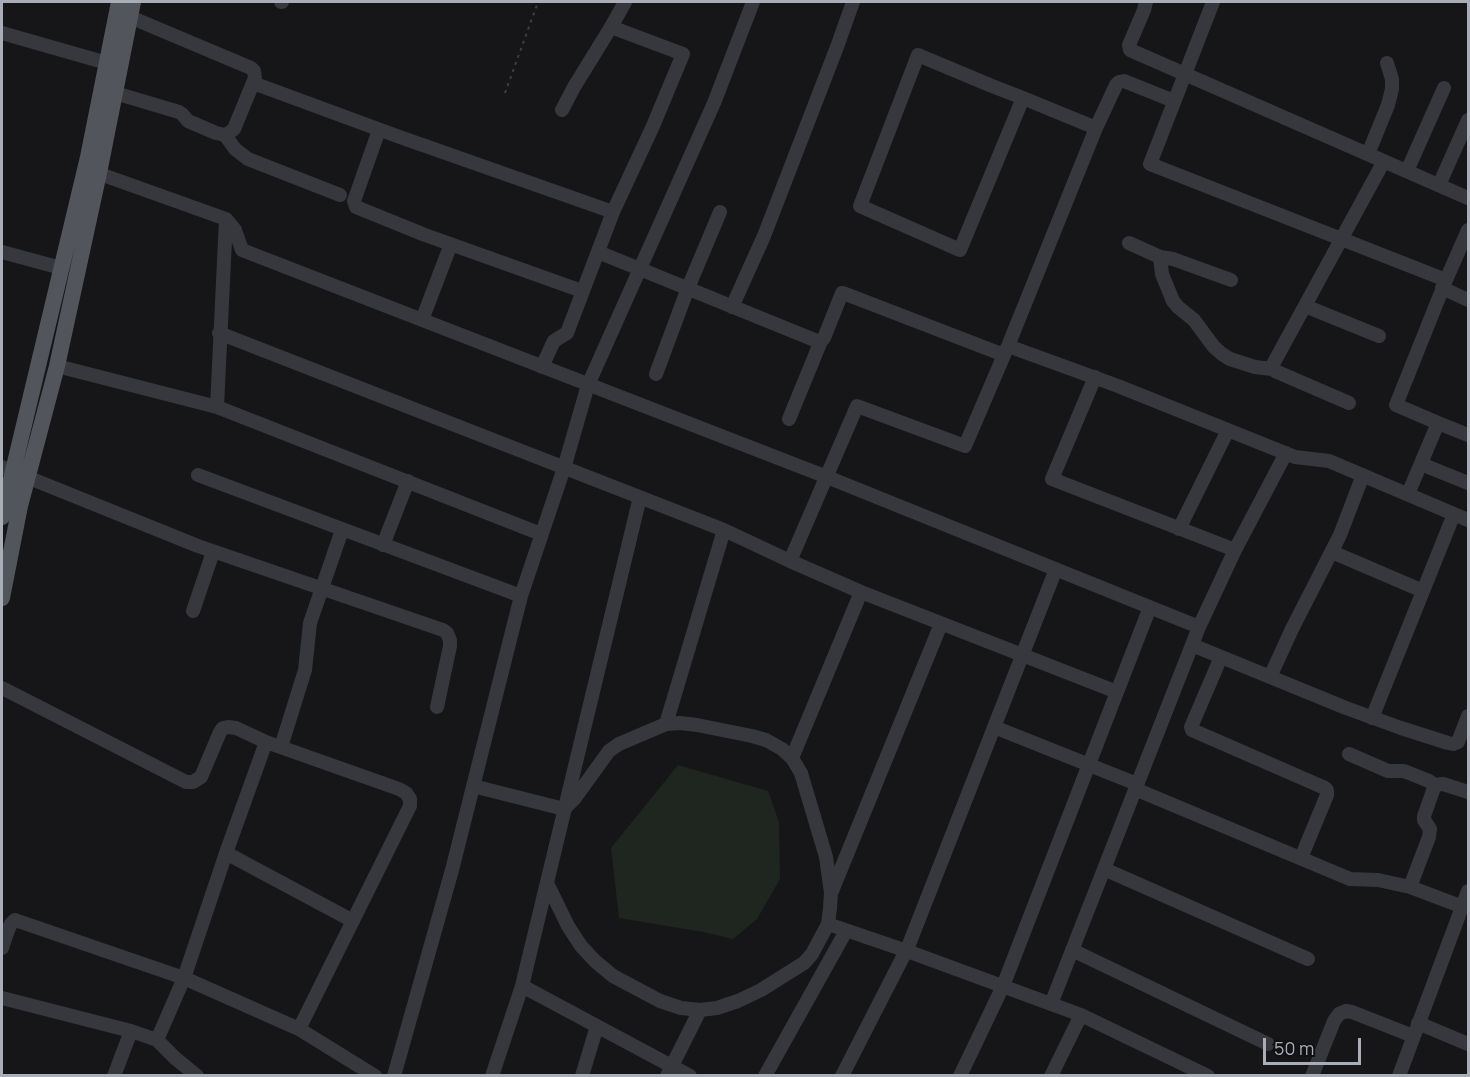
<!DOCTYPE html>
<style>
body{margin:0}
#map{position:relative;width:1470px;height:1077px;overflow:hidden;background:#161618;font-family:Manrope,sans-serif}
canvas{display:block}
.frame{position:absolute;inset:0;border:3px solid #a8adb8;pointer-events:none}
.scale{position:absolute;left:1263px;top:1038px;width:98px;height:27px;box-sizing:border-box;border:3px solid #a8adb8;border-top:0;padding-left:8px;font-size:18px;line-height:21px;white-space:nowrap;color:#a8adb8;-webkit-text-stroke:4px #111113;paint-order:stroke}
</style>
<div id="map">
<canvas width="1470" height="1077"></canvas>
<div class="frame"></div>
<div class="scale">50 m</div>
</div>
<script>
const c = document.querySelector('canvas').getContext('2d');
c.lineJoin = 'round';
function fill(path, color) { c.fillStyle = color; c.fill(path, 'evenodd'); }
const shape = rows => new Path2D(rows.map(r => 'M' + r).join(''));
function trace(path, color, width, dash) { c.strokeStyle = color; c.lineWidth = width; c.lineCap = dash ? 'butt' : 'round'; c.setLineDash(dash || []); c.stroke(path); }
fill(shape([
 [678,765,768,791,779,822,780,879,757,919,733,939,703,932,619,918,611,848]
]), '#1e261f');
trace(shape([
 [505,93,538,2]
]), '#3d3f44', 2, [3, 4.5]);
trace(shape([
 [281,2,282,2],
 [1146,2,1144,10,1129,45,1130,50,1468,198],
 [1213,2,1150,164,1446,280,1468,230],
 [2,33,107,63],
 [253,83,397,136,613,212],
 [115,93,179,112,182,114,188,121,216,133,225,135,229,133,234,129,255,78,254,71,251,68,130,17],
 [1023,98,960,250,860,206,918,55,992,86,1023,98,1096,128,1008,346,1118,386,1295,457,1329,461,1468,520],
 [562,110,574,87,611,27],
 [1096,128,1116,85,1119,82,1124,81,1174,101],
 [379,130,354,201,356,207,425,235,582,291],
 [225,135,235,149,248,159,340,195],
 [1368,154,1388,105,1392,89,1392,79,1387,63],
 [89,170,226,219,235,230,242,250,827,477,1199,627,1051,1004],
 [1407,171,1444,88],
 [1439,185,1468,120],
 [226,219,217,407,541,534],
 [1129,243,1160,257,1162,274,1173,301,1178,307,1194,320,1214,347,1222,354,1230,359,1255,367,1272,369],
 [2,252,61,268],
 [598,252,817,341,821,341,824,338,842,293,843,293,1004,355],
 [1160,257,1173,259,1231,280],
 [1446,280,1396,405,1438,423,1468,435],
 [1442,288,1468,300],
 [1305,306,1379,336],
 [732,307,764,236,837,47,853,2],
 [422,320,451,244],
 [219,333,724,530,790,561,861,592,1117,692],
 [57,366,217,407],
 [542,367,552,345,554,341,567,333,613,212,653,126,683,54,611,27,625,2],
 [656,374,688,288,720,212],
 [1095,377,1052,479,1235,550,1286,453],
 [1349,403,1275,371,1272,369,1272,366,1384,161],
 [789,419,821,341],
 [1421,464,1468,483],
 [2,467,198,546,443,630,447,633,450,640,450,646,437,707],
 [198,475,521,596],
 [1408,494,1438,423],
 [1179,529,1228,430],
 [383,545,408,481],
 [1332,552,1423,591],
 [790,561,857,406,965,446,1007,348],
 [193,611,213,552],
 [1199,627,1235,550],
 [1192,645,1346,708,1401,728,1448,743,1453,744,1458,742,1468,716],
 [1221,657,1191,727,1192,730,1325,788,1327,790,1327,795,1301,858],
 [1270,677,1292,629,1340,535,1363,475],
 [2,688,186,782,193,782,201,777,220,732,223,728,228,727,236,728,266,742,399,789,406,793,410,799,410,806,299,1029],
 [1372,718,1454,514],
 [666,724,724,530],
 [994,727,1137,784],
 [281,747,305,670,310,623,342,530],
 [1349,754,1388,771,1404,771,1429,781,1435,785],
 [792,758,861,592],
 [473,786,564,809,575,798,609,751,619,744,666,724,680,723,697,725,752,736,766,740,782,749,792,758,801,773,826,857,831,893,830,908,828,924,812,954,804,963,761,990,738,1001,717,1008,700,1010,681,1008,660,1001,613,976,595,961,581,946,568,926,547,883],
 [1135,789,1350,879,1378,880,1410,887,1463,907],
 [226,853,353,921],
 [1104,869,1308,959],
 [1410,887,1429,837,1430,829,1424,820,1424,816,1435,785,1443,784,1468,792],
 [832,891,941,624],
 [828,924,907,951,1081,1015,1051,1076],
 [2,948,8,930,11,924,15,920,184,978,226,853,266,742],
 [1072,950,1268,1044],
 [522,986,640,497],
 [2,998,131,1031,157,1040,175,1058,197,1076],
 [1081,1015,1208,1076],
 [1418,1023,1468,1044],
 [157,1040,184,978,299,1029,375,1076],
 [114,1076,131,1031],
 [394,1076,452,870,521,596,564,468,588,385,714,103,753,2],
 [492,1076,522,986,690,1076],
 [582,1076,597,1026],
 [667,1076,700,1010],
 [765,1076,846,931],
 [842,1076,908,947,1056,569],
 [960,1076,1003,986,1150,607],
 [1312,1076,1334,1021,1339,1014,1346,1011,1352,1012,1413,1036],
 [1399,1076,1468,891]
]), '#37383d', 14);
trace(shape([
 [2,517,88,157,119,2],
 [2,598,20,506,57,366,99,173,133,2]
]), '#53555c', 16);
</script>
